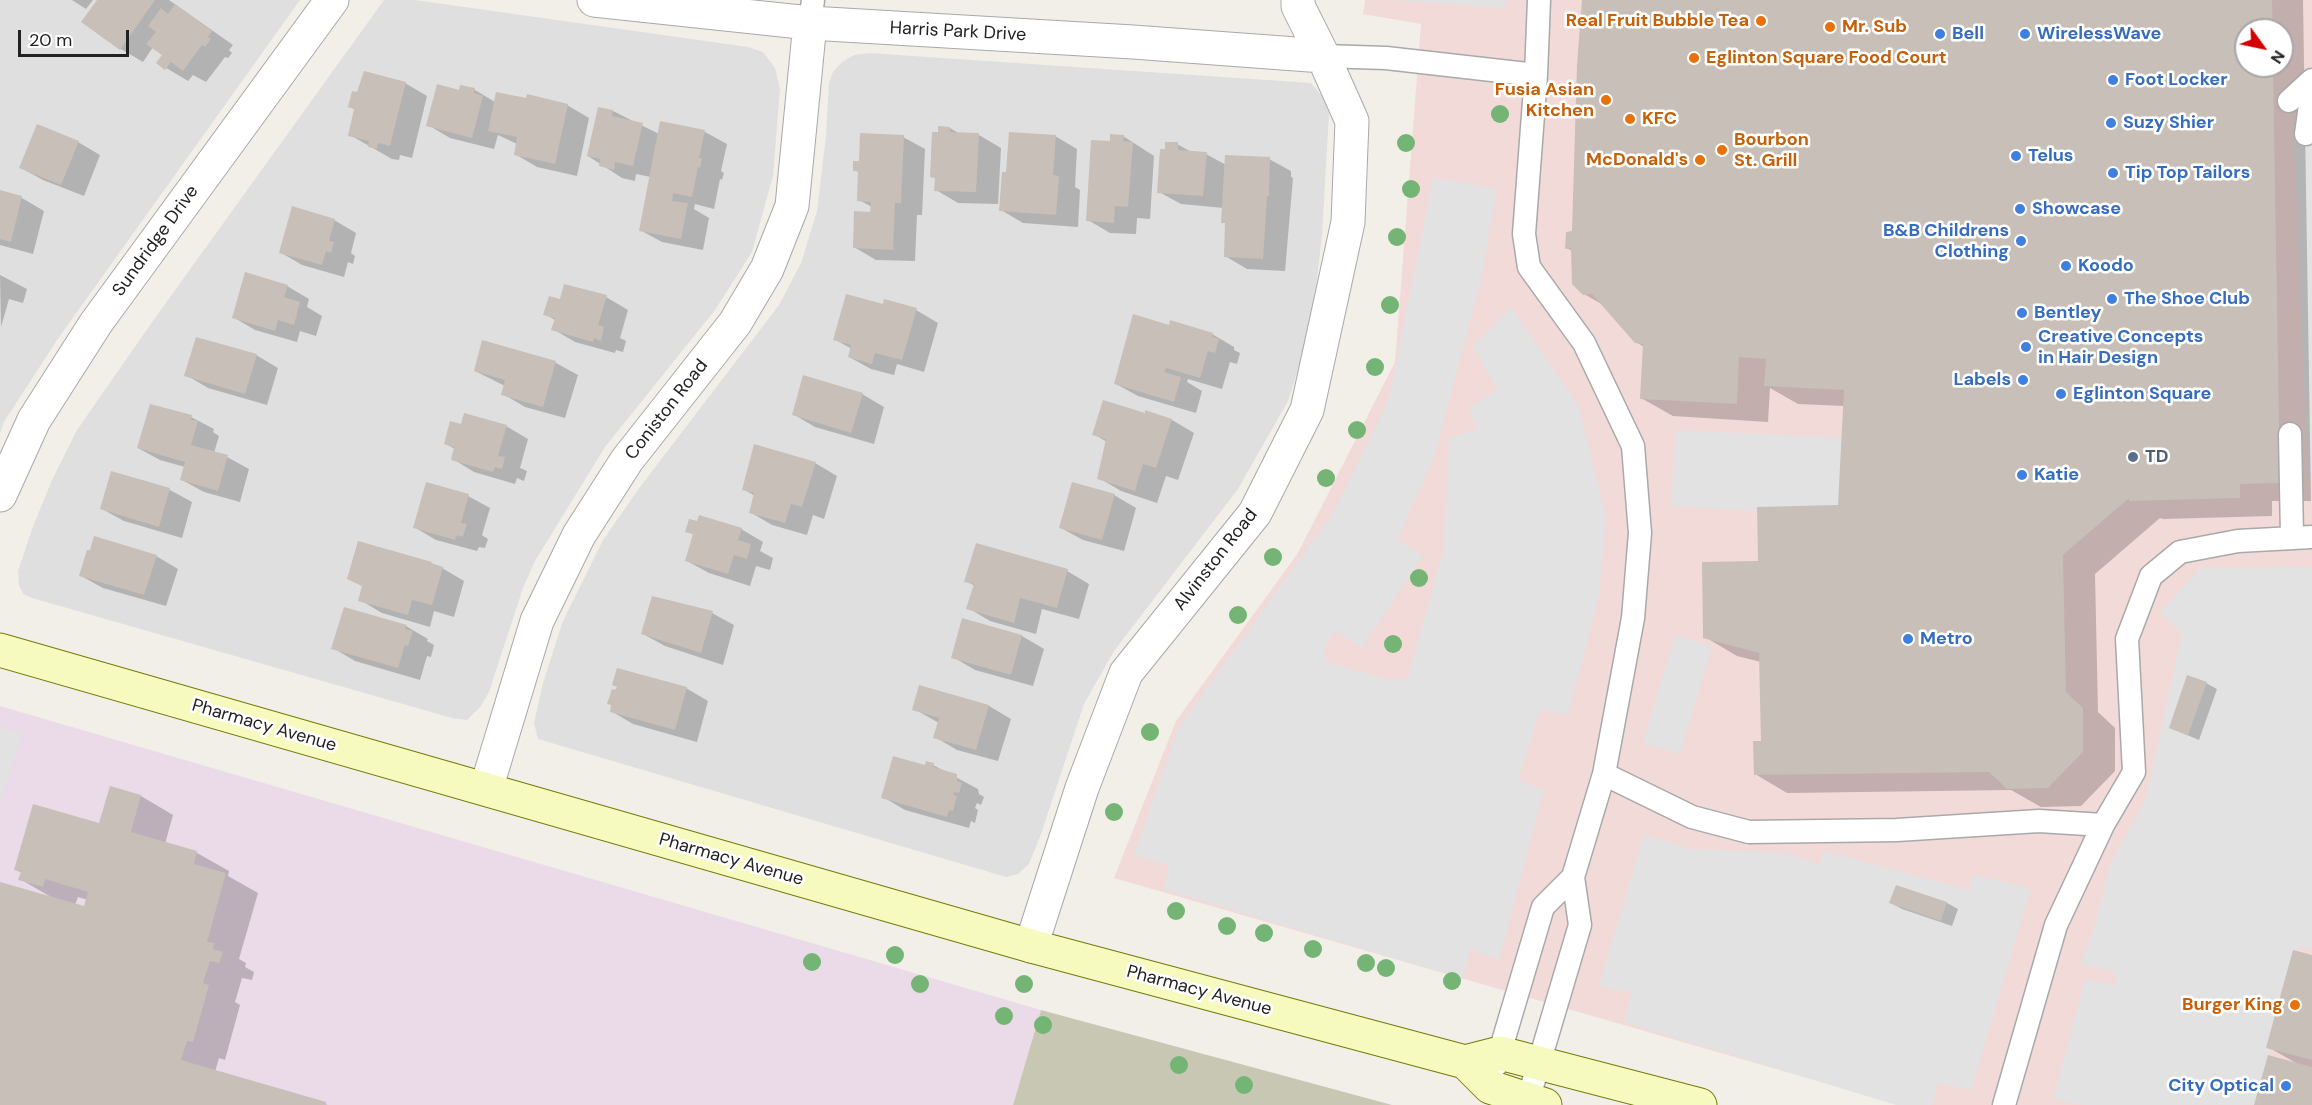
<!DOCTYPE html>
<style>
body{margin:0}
#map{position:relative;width:2312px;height:1105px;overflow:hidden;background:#f2efe9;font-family:"DM Sans",sans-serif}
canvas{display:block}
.north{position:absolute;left:2234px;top:18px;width:60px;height:60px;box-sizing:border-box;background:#fff;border:2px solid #a7a7a7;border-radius:50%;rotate:123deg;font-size:16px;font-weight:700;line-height:24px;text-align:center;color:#222}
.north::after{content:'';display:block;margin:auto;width:21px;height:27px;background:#d40000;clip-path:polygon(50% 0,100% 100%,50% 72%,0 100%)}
.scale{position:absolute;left:18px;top:30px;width:111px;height:27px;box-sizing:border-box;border:3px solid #222;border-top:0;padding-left:8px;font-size:18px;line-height:21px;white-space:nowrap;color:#222;-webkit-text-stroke:4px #fff;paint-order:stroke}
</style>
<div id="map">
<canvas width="2312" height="1105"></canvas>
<div class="north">N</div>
<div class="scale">20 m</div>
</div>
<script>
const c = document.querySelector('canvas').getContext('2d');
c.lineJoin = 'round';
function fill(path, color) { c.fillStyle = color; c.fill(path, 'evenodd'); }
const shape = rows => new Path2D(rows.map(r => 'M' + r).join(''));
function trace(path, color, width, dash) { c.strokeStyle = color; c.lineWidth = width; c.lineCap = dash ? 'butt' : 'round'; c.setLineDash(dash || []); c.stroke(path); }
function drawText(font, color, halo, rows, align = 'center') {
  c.font = font + ' "DM Sans",sans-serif'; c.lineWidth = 5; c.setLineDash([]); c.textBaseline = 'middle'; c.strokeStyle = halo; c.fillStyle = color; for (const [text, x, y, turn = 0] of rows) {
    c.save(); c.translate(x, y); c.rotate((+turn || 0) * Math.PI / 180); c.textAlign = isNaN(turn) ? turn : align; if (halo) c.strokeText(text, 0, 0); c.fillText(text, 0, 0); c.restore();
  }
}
fill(shape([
 [0,0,300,0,57,340,4,422,0,433],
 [384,0,415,0,748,47,763,52,775,68,780,89,773,176,752,252,715,310,605,447,535,561,523,588,489,692,481,706,467,720,452,718,32,598,23,594,19,585,18,571,32,529,52,480,77,430,155,318],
 [869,53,1311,83,1323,97,1329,114,1322,235,1312,324,1288,401,1238,489,1114,651,1084,704,1041,834,1029,864,1018,874,1006,877,538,739,534,723,543,683,563,621,603,540,640,487,779,305,801,263,817,211,826,136,829,83,833,72,842,62,854,55]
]), '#e0dfdf');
fill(shape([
 [1365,0,2312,0,2312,1105,1901,1105,1114,878,1176,721,1298,553,1395,362,1421,24,1363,14],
 [2246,30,2282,30,2282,66,2246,66]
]), '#f2dad9');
fill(shape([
 [0,706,1041,1010,1013,1105,0,1105]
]), '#ebdbe8');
fill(shape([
 [1041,1010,1392,1105,1013,1105]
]), '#c7c7b4');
fill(shape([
 [1389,0,1505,0,1505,8],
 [2312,101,2312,478,2308,479,2293,119],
 [1433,177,1496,189,1483,271,1434,458,1397,539,1423,556,1362,648,1334,631,1324,648,1326,662,1395,681,1408,677,1444,548,1449,438,1477,429,1469,408,1498,389,1472,347,1511,307,1579,407,1606,519,1599,596,1568,715,1540,710,1518,780,1544,789,1499,960,1470,949,1463,979,1163,889,1169,865,1134,855,1178,728,1333,513,1389,399],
 [1676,430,1845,438,1841,515,1671,506],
 [2312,567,2312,949,2300,946,2255,1105,2083,1105,2053,1099,2085,979,2115,986,2117,977,2110,970,2081,964,2095,924,2111,863,2146,798,2182,633,2160,612,2200,568],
 [1675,635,1712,646,1680,754,1643,743],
 [0,727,23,734,0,803],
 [1644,834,1691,849,1784,853,1820,864,1824,851,1969,890,1972,875,2031,888,1971,1090,1938,1083,1932,1105,1896,1105,1624,1022,1632,993,1599,986]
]), '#e2e2e2');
fill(shape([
 [72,0,93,0,86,9],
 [99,0,169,0,233,45,229,50,232,53,228,58,225,57,206,82,193,75,188,81,158,63,164,55,153,47,143,62,121,49,83,21],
 [1583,0,2303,0,2311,501,2272,501,2272,516,2163,519,2160,518,2095,574,2098,712,2115,728,2115,771,2081,806,2041,807,2011,790,1787,793,1755,774,1762,742,1761,662,1737,656,1705,637,1759,562,1839,507,1845,406,1798,404,1770,388,1768,422,1673,416,1641,398,1644,347,1636,342,1605,306,1584,294,1572,251,1567,248,1574,232],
 [2246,30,2282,30,2282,66,2246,66],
 [405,83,427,96,412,158,400,155,399,160,392,159,350,135,356,110,350,107],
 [462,86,475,90,495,102,567,105,589,118,577,176,537,167,515,154,517,144,498,135,494,149,450,138,428,125,460,92],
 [599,108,613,111,659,134,705,132,727,144,721,171,724,173,722,180,720,179,714,209,695,204,694,209,709,218,703,250,662,242,640,230,651,177,636,174,635,181,622,178,588,156],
 [950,128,960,134,979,135,1001,148,998,204,958,203,936,190,936,179,932,176,940,133],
 [1055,136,1077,149,1075,187,1080,190,1078,227,1023,223,1001,210,1007,174],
 [1123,136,1154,156,1150,219,1137,218,1136,234,1110,233,1088,220],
 [903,137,925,149,922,215,917,215,915,261,876,260,854,247,871,214,872,207,859,200,860,173,854,170,861,162],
 [78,142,100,155,84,196,43,180,21,168],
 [1177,144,1193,153,1206,154,1226,165,1269,159,1291,171,1291,177,1293,178,1285,271,1247,269,1225,256,1227,224,1223,222,1224,208,1181,204,1159,192],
 [0,192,22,198,44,211,33,254,0,245],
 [334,220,356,233,351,253,355,256,353,264,348,262,344,277,302,265,280,252],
 [0,275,27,289,23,303,9,299,1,327],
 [287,286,309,299,307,307,322,316,316,336,300,331,297,342,255,330,233,317],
 [606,297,628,310,620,338,626,341,623,352,616,350,615,353,575,342,553,329,555,320,545,314,561,300],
 [884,306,916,310,938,323,924,372,897,364,894,375,871,369,849,357,852,349,834,339],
 [1170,327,1212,334,1234,347,1234,350,1240,353,1237,364,1230,362,1222,389,1188,379,1187,382,1202,391,1196,413,1138,396,1116,384],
 [483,342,556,363,578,375,565,418,525,407,503,394,505,386,475,371],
 [256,355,278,368,267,405,208,388,186,375],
 [862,394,884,407,874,444,815,427,793,414],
 [1146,412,1172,420,1194,433,1178,480,1166,476,1157,503,1121,491,1099,478,1107,442,1094,434,1145,415],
 [191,417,214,429,213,432,219,436,214,453,227,457,249,469,240,502,204,492,182,480,185,467,160,460,138,448],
 [462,426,506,426,528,439,520,468,527,471,524,481,517,478,515,484,474,472,453,459,455,449,446,444],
 [815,463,837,476,824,519,813,515,807,535,772,525,750,512,755,496,743,489],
 [112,473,170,490,192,502,182,538,124,521,102,509],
 [1114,495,1136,508,1124,551,1083,540,1061,528],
 [468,496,490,508,482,535,488,539,485,548,479,547,477,551,436,540,414,527],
 [741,529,763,542,760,551,773,558,770,570,756,566,750,586,709,573,687,561,694,535,687,531],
 [156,556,178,569,166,606,103,588,81,576],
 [442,568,464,581,454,617,434,611,430,627,382,613,360,600,364,587,349,579],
 [1067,571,1089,584,1079,619,1042,609,1036,634,990,621,968,608,975,586,966,581],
 [712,613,734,625,723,665,665,646,643,634],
 [963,620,1022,636,1044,649,1033,686,975,670,953,657],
 [406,626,428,639,427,641,434,645,431,657,427,656,420,680,355,661,333,648],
 [2206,683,2217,689,2199,740,2170,728],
 [920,686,989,706,1011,719,998,761,957,750,935,737,939,723,914,709],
 [686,688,708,701,697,742,633,724,611,711],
 [933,765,978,789,979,794,984,797,981,805,977,803,975,808,978,810,975,823,971,821,969,828,905,810,883,797,926,767],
 [111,787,141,796,173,815,165,844,197,853,229,871,228,876,258,893,239,959,246,963,245,967,254,972,252,980,242,978,235,1002,240,1005,225,1060,219,1058,215,1072,328,1105,0,1105,0,884,51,897,20,879,22,873,16,870,100,825],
 [78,897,88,900,86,908,75,905],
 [1896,886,1947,903,1958,909,1952,926,1902,909,1891,903],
 [2312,957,2312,1105,2256,1105,2296,1063,2268,1047]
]), '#0003');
fill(shape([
 [97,0,155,0,120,50,81,22],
 [1582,0,2272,0,2273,30,2246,30,2246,66,2273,66,2280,483,2240,484,2240,498,2129,501,2129,498,2063,555,2066,692,2083,708,2083,752,2048,788,2007,789,1989,772,1754,775,1753,741,1761,741,1759,653,1703,638,1702,562,1758,561,1757,507,1838,505,1844,390,1764,386,1766,359,1739,357,1737,404,1640,399,1643,344,1635,343,1592,294,1583,295,1572,284,1571,248,1565,249,1566,232,1572,231,1577,65],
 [175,4,212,31,208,37,211,39,205,47,202,45,183,71,171,62,165,70,156,63,162,55,146,44,156,32,148,26,161,8,168,14],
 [364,71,406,82,390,146,378,143,377,149,368,147,369,141,348,136,354,109,348,107,352,91,357,92],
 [437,84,459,90,460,85,475,88,474,93,483,96,472,138,426,126],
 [496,92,526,98,527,94,568,104,555,164,514,155,517,137,488,131],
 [598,107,613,110,612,116,643,123,633,166,615,162,614,170,599,166,600,159,587,156],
 [660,121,705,130,699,158,702,159,700,168,698,167,692,197,673,193,672,201,688,203,681,239,639,231],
 [37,124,79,141,61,185,19,168],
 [938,126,950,127,950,132,979,133,976,192,934,191,935,178,930,177,932,132,938,132],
 [1009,132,1056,135,1053,175,1059,176,1056,215,999,211,1002,172,1006,172],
 [860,133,904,135,901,203,895,203,893,250,853,248,854,211,870,212,871,202,857,201,858,171,853,171,853,161,859,161],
 [1110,134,1124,135,1123,141,1133,142,1128,207,1115,206,1114,223,1086,221,1091,140,1110,141],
 [1165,142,1178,142,1178,150,1207,152,1203,196,1157,193,1160,149,1165,149],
 [1225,155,1270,157,1269,196,1267,196,1263,259,1224,257,1225,223,1221,223],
 [0,190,22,196,11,242,0,239],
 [292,206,335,219,329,241,334,242,331,253,326,251,322,265,279,253],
 [245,272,288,285,284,297,300,302,294,325,278,320,275,331,232,318],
 [564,284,607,295,598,325,604,327,601,341,594,338,593,342,551,330,555,318,543,315,549,296,560,299],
 [846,294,883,304,884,299,917,308,902,360,875,353,872,364,848,357,851,345,833,340],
 [1133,314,1169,325,1170,320,1213,333,1212,337,1219,339,1215,353,1208,351,1200,378,1166,368,1164,372,1181,377,1174,402,1114,384],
 [196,337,257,354,245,394,184,376],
 [482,340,556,361,543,407,501,395,505,380,474,371],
 [803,375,863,393,851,433,792,415],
 [1103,400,1145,413,1145,410,1172,419,1156,468,1143,464,1135,491,1097,479,1106,439,1092,435],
 [150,404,192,415,191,420,198,421,191,445,228,455,218,491,180,480,185,462,137,448],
 [464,413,507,425,498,456,505,457,502,469,495,467,493,472,451,460,454,447,444,444,450,421,461,424],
 [754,444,816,462,802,507,791,504,785,523,749,513,754,493,742,490],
 [111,471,170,488,159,527,100,509],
 [426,482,469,494,461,523,467,524,463,537,457,535,455,540,413,528],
 [1072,482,1115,494,1102,540,1059,528],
 [699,515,742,528,738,540,751,544,747,559,734,555,728,574,685,561,693,534,685,532,689,519,697,521],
 [94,536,157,555,144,595,79,576,87,550,90,550],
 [358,541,432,562,431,563,443,567,432,605,412,600,408,615,358,601,362,586,347,579],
 [976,543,1068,569,1057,608,1020,598,1014,623,966,609,974,584,964,582],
 [652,596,713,611,701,653,641,634],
 [344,607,407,625,405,629,413,631,408,646,405,645,398,668,331,649],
 [962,618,1022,635,1011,675,951,658],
 [617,668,687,687,675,730,610,712,611,705,607,704,612,689,615,690,617,687,612,685],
 [2187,675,2207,682,2188,735,2169,728],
 [919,685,989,705,976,750,933,738,939,718,912,710],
 [893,756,925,765,926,761,934,763,933,767,957,774,957,781,962,783,959,793,954,792,953,795,957,796,953,811,949,810,947,817,881,798],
 [110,786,141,795,131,832,197,851,194,864,226,873,207,942,214,943,213,949,223,952,219,963,210,961,203,983,209,985,193,1042,187,1041,181,1060,326,1102,326,1105,0,1105,0,882,84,906,88,892,45,879,43,887,18,880,21,872,14,870,33,804,99,823],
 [1896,885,1947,902,1941,921,1889,903],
 [2293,950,2312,955,2312,1060,2266,1048],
 [2268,1055,2312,1067,2312,1105,2254,1105]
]), '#c7bfb8');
const lane = shape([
 [810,23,813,0],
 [1323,56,1386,58,1536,75],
 [2289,101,2312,80],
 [2306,134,2312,91],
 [2290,434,2292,536],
 [1604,774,1692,817,1749,832,1897,830,2039,821,2103,825],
 [1496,1065,1543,907,1573,877],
 [1528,1100,1580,925,1573,877,1604,774,1633,618,1640,533,1633,446,1584,343,1529,267,1524,234,1536,75,1539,0],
 [2004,1105,2056,925,2103,825,2134,772,2127,639,2151,576,2180,552,2238,541,2312,537]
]);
const street = shape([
 [594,0,810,23,1133,42,1323,56],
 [0,495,34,420,96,323,332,0],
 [486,789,537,621,579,535,627,460,735,323,767,269,792,206,810,23],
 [1031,946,1082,788,1126,673,1255,513,1307,410,1348,222,1352,121,1323,56,1298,6,1298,0]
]);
const secondary = shape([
 [0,650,1031,946,1465,1062,1500,1053,1700,1105],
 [1465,1062,1490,1087,1545,1105]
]);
trace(lane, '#a9a9a9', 25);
trace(street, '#a9a9a9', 35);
trace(secondary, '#707d05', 35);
trace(lane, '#fff', 22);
trace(street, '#fff', 33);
trace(secondary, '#f7fabf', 33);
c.fillStyle = '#74b475';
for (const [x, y] of [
 [1500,114],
 [1406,143],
 [1411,189],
 [1397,237],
 [1390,305],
 [1375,367],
 [1357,430],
 [1326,478],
 [1273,557],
 [1419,578],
 [1238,615],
 [1393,644],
 [1150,732],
 [1114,812],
 [1176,911],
 [1227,926],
 [1264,933],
 [1313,949],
 [895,955],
 [812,962],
 [1366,963],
 [1386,968],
 [1452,981],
 [920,984],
 [1024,984],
 [1004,1016],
 [1043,1025],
 [1179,1065],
 [1244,1085]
]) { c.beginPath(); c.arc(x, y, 9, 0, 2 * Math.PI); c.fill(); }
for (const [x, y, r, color] of [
 [1761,21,6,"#e8710a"],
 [1830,27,6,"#e8710a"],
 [1940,34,6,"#3f7fe0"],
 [2025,34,6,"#3f7fe0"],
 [1694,58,6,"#e8710a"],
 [2113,80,6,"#3f7fe0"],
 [1606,100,6,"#e8710a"],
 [1630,119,6,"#e8710a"],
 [2111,123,6,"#3f7fe0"],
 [1722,150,6,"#e8710a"],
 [2016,156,6,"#3f7fe0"],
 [1700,160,6,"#e8710a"],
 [2113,173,6,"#3f7fe0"],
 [2020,209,6,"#3f7fe0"],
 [2021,241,6,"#3f7fe0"],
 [2066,266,6,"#3f7fe0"],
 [2112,299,6,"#3f7fe0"],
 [2022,313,6,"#3f7fe0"],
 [2026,347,6,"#3f7fe0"],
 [2023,380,6,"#3f7fe0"],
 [2061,394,6,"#3f7fe0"],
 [2133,457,6,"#5c6f8a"],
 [2022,475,6,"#3f7fe0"],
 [1908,639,6,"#3f7fe0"],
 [2295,1005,6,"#e8710a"],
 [2286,1086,6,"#3f7fe0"]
]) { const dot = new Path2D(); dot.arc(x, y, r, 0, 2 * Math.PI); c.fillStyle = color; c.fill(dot); trace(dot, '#fff', 2); }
drawText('bold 18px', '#c56008', '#fff', [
 ["Real Fruit Bubble Tea",1749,21],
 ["Mr. Sub",1842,27,"left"],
 ["Eglinton Square Food Court",1706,58,"left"],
 ["Fusia Asian",1594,90],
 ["Kitchen",1594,111],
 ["KFC",1642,119,"left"],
 ["Bourbon",1734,140,"left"],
 ["St. Grill",1734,161,"left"],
 ["McDonald's",1688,160],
 ["Burger King",2283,1005]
], 'right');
drawText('18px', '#222', '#fff', [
 ["Harris Park Drive",958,32,3],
 ["Sundridge Drive",156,241,-54],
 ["Coniston Road",667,410,-52],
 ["Alvinston Road",1216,560,-52],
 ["Pharmacy Avenue",264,726,16],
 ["Pharmacy Avenue",731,860,16],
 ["Pharmacy Avenue",1199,991,15]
]);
drawText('bold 18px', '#366cbe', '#fff', [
 ["Bell",1952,34],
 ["WirelessWave",2037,34],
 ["Foot Locker",2125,80],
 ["Suzy Shier",2123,123],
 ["Telus",2028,156],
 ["Tip Top Tailors",2125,173],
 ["Showcase",2032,209],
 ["B&B Childrens",2009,231,"right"],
 ["Clothing",2009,252,"right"],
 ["Koodo",2078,266],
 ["The Shoe Club",2124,299],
 ["Bentley",2034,313],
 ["Creative Concepts",2038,337],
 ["in Hair Design",2038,358],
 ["Labels",2011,380,"right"],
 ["Eglinton Square",2073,394],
 ["Katie",2034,475],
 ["Metro",1920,639],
 ["City Optical",2274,1086,"right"]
], 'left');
drawText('bold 18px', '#4e5e75', '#fff', [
 ["TD",2145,457]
], 'left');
</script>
